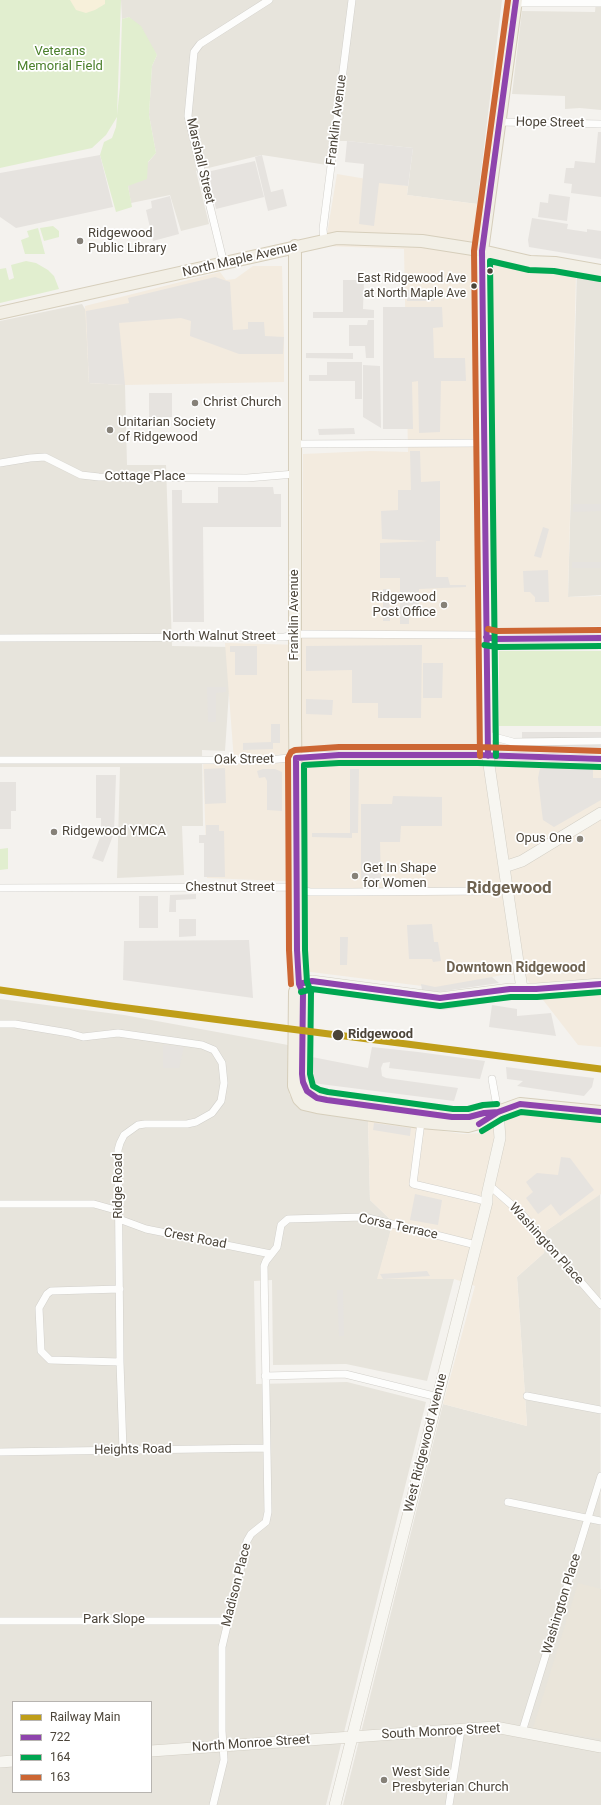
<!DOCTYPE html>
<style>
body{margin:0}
#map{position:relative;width:601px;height:1805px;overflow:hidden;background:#f4f2ee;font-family:Roboto,sans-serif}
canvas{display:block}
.legend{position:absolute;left:12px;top:1701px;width:140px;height:92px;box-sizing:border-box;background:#fff;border:1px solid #b7b4b0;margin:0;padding:5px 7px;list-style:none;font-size:12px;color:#4b4439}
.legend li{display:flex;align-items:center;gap:8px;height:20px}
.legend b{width:20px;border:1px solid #b7b4b0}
</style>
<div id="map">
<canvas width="601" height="1805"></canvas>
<ul class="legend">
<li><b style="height:5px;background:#bf9e19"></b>Railway Main</li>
<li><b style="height:5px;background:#8e44ad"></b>722</li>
<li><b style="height:5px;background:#00a651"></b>164</li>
<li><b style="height:5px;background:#c63"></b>163</li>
</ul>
</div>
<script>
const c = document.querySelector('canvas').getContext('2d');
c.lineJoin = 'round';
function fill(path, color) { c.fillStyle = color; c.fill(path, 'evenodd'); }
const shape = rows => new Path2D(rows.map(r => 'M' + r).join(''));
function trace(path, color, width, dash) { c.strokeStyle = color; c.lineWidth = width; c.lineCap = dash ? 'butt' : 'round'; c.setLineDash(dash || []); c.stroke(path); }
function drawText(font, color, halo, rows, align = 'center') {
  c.font = font + ' Roboto,sans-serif'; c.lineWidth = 3.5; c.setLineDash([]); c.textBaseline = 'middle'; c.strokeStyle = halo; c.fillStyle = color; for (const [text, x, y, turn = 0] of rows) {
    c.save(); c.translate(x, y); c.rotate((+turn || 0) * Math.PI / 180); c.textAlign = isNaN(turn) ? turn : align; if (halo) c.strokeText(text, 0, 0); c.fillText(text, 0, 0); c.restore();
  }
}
fill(shape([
 [121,0,502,0,477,204,407,195,413,148,347,141,330,141,327,165,262,155,196,171,209,224,181,231,170,195,131,203,128,186,156,153,149,115,152,66,157,55,129,17,122,19],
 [596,0,601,0,601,110,580,108,565,109,565,96,512,94,522,11,595,12],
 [577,270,601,275,601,595,568,597],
 [82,304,86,311,89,383,125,385,127,465,166,465,172,646,232,647,225,751,202,750,203,826,182,826,184,875,117,878,120,767,0,767,0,321],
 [0,999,124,1015,288,1045,289,1094,298,1107,368,1120,370,1200,393,1222,378,1279,454,1279,427,1381,346,1364,273,1365,272,1280,254,1281,256,1384,347,1382,426,1402,326,1805,0,1805],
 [13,1702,151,1702,151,1792,13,1792],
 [600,1193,601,1805,343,1805,443,1404,527,1426,517,1277,544,1253,546,1231]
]), '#e7e4dc');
fill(shape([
 [337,174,408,186,407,195,477,204,474,251,576,273,568,597,601,596,601,626,498,630,498,765,601,765,601,1047,578,1045,526,978,507,974,438,988,303,971,308,882,207,878,203,760,234,761,225,643,302,645,303,454,370,451,408,452,404,249,325,246],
 [253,266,282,266,284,337,284,382,125,385,89,383,85,306,220,272,226,280,235,279],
 [518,1112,601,1122,601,1194,546,1231,544,1253,517,1277,527,1426,443,1404,475,1286,454,1279,377,1279,393,1222,370,1200,368,1120,463,1134,481,1133,517,1115]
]), '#f3ebdf');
fill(shape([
 [578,1583,601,1589,601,1739,533,1728]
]), '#eae5da');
fill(shape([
 [0,0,121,0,117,115,120,87,122,19,129,17,141,26,157,55,152,66,149,115,156,153,148,162,147,179,128,186,132,207,116,212,100,155,104,142,112,138,116,127,117,117,106,135,92,148,0,168],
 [53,226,59,231,59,237,44,241,40,228],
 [38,228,45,254,25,254,21,240,29,237,27,231],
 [26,261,36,263,48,270,54,276,59,289,0,303,0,269,6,268,9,280,14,278,11,265],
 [499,651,601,651,601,726,499,726],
 [8,848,8,869,0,870,0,849]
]), '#e1eecf');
fill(shape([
 [70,0,105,0,105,4,95,10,86,13,76,10]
]), '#f7f0da');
fill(shape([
 [598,132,601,132,601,197,571,193,572,184,564,183,566,168,574,168,575,161,595,163],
 [347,141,413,148,408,186,379,183,374,226,359,224,364,164,345,162],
 [100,155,113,207,16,228,0,217,0,173],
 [262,155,271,192,283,189,287,206,268,211,255,157],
 [255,161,264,197,216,209,207,172],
 [549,194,570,197,567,221,538,217,540,202,548,203],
 [170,196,179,234,153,241,146,210,152,208,151,201],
 [532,218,568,224,567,229,587,232,587,229,601,231,601,259,529,247,528,240],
 [215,277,230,282,233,330,248,329,248,322,264,322,265,336,284,337,283,354,239,354,190,336,191,321,181,318,119,323,125,385,89,383,86,311,129,303,128,298],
 [343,280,364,280,363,309,374,310,374,318,313,318,313,312,343,312],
 [407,290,434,291,434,301,407,301],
 [383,307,442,307,443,327,433,328,434,358,465,358,466,381,441,381,440,432,419,433,418,381,412,382,413,429,383,429],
 [368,320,374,320,374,358,366,358,365,346,349,346,349,325,367,325],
 [306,353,353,353,353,359,306,358],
 [327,362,362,362,362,399,355,399,355,381,309,381,309,375,327,375],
 [363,365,380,366,381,428,363,417],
 [149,393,172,393,172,417,149,417],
 [354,428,355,434,319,435,318,429],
 [410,451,420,451,421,482,440,481,440,541,436,541,436,577,448,577,450,585,466,585,466,587,419,589,419,604,409,605,409,624,400,624,400,578,380,578,380,543,428,541,382,539,381,511,398,510,398,490,411,490],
 [218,487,273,487,274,494,281,494,281,527,203,527,204,622,173,622,172,490,182,490,182,503,218,503],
 [573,504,601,504,601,511,573,512],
 [543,527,549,529,541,558,534,556],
 [572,562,601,562,601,568,572,568],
 [548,570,549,602,535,602,535,597,530,592,524,592,523,571],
 [383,589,389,589,390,621,383,621],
 [422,645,421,718,378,718,378,703,352,703,352,670,306,671,306,646],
 [230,646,257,646,257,675,235,675,235,652,230,652],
 [423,663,443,663,442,698,423,698],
 [207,687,226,687,226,692,216,693,216,722,208,722],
 [306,699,333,700,332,715,306,714],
 [271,724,280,724,280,743,273,743,273,749,243,750,243,743,271,742],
 [522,732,601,732,601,750,522,750],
 [225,768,226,803,205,804,204,769],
 [540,768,593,768,593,778,601,778,601,800,554,827,543,820,542,813,538,778],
 [263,769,275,769,282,772,282,811,267,810,267,781,265,777,259,778,257,771],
 [350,769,359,769,358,833,352,833,352,838,312,837,312,833,350,833],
 [96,775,116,775,114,833,103,862,92,858,101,835,101,818,96,818],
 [0,782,16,782,16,811,11,811,11,829,0,829],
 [393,796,442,797,442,826,401,826,400,842,380,842,381,879,361,879,361,804,392,804],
 [206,825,219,825,219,831,224,831,225,877,204,877,204,843,199,843,199,835,206,835],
 [196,894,196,899,176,900,176,912,169,912,170,895],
 [139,896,158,896,158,928,139,928],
 [179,919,196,919,196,936,179,937],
 [432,924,434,942,438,942,441,961,433,962,432,959,409,959,407,925],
 [340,937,348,937,347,965,340,965],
 [249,940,253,998,123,980,124,941],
 [492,977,499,983,438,992,422,990,421,984,435,987],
 [365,994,443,1003,486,994,493,1002,443,1010,369,1000],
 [492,1005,517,1009,517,1016,551,1013,556,1036,489,1027],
 [163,1045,184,1047,179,1068,163,1068],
 [372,1047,418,1052,485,1061,480,1079,389,1068,390,1062,383,1063,381,1068,382,1076,386,1078,458,1088,454,1101,312,1083,312,1057,368,1068],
 [506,1067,560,1074,594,1078,592,1087,584,1096,517,1086,523,1081,507,1079],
 [374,1123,411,1128,410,1136,373,1130],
 [561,1157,570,1158,594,1190,560,1216,551,1204,538,1214,526,1198,533,1192,526,1182,537,1173,558,1175],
 [415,1194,442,1200,438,1225,410,1220],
 [427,1271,430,1276,383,1279,380,1274],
 [337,1290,343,1290,344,1336,339,1336]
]), '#e6e3df');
const street = shape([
 [515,3,601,3],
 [499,122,601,124],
 [324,240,323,229,352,0],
 [224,264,188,116,194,52,200,44,269,0],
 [295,444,484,443],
 [0,463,30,458,45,457,81,475,99,477,247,478,295,474],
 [0,638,284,637,303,634,477,635,496,639,601,638],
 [487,735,513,742,601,741],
 [0,760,269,760,309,756,339,755,478,755,601,759],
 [0,888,286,887,310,892,349,892,491,891,507,888],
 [0,1024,15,1024,69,1033,83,1037,118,1033,202,1045,214,1050,222,1063,224,1083,221,1101,212,1113,196,1122,187,1124,145,1124,138,1125,124,1135,120,1143,118,1150,120,1362,123,1450],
 [492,1079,498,1112],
 [421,1122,413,1184,477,1199,487,1202],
 [489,1185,521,1213,601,1305],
 [0,1204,94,1204,119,1211],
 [119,1219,146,1229,271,1254],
 [120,1289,51,1291,47,1294,39,1308,41,1351,50,1360,120,1362],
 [265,1376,345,1374,438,1397],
 [527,1396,601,1410],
 [0,1452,267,1448],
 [508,1502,601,1521],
 [0,1621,228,1621],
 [522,1732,601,1476],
 [213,1805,224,1760,222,1731,222,1647,247,1541,251,1534,266,1522,268,1512,264,1266,266,1261,277,1247,281,1225,288,1219,364,1217,476,1245],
 [449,1805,461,1730]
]);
const secondary = shape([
 [482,251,487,745,489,765,522,989],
 [504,867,522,861,601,813],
 [299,984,312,981,440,998,510,989,536,989,601,984],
 [151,1751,495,1727,601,1747],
 [0,1762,13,1761],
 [335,1805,487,1202,487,1195,500,1138,498,1112]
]);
const primary = shape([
 [295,246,295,718,297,950,299,984,303,993,303,1082,310,1094,317,1098,327,1100,461,1118,498,1112],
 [482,251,516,0],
 [0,313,337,238,422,241,473,249,530,262,555,263,601,271],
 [299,984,295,992,294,1086,299,1099,304,1104,317,1107,421,1122,468,1126,486,1121,498,1112,520,1104,601,1112]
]);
trace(street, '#d2d0cb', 8);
trace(secondary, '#d3cfc5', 12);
trace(primary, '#d6cebb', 14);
trace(street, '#fdfdfc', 7);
trace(secondary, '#f7f6f1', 11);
trace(primary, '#f2efe6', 12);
trace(shape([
 [486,637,496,639,601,638],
 [488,756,482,251,516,0],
 [299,984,312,981,440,998,510,989,536,989,601,984],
 [498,1112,484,1113,469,1117,452,1117,327,1100,317,1098,307,1091,303,1082,302,1074,303,993,299,984,297,950,296,758,339,755,478,755,601,759],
 [479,1124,498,1112,520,1104,601,1112]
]), '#8e44ad', 6);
trace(shape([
 [484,645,496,647,601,646],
 [496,756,490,261,529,270,554,271,600,279],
 [301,992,312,989,440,1006,511,997,537,997,601,992],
 [497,1104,483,1105,468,1109,453,1109,328,1092,320,1090,313,1086,310,1074,311,992,307,982,305,950,304,765,339,763,478,763,601,767],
 [482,1131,502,1119,521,1112,600,1120]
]), '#00a651', 6);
trace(shape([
 [488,629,497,631,601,630],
 [480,756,474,251,508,0],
 [291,984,289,950,288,758,291,752,295,750,339,747,478,747,601,751]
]), '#c63', 6);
trace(shape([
 [0,990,112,1006,601,1069]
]), '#bf9e19', 7);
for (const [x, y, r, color] of [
 [80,241,4,"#868178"],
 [490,271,3.5,"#4b4439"],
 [474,286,3.5,"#4b4439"],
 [195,403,4,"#868178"],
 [110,430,4,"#868178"],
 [444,605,4,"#868178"],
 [54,832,4,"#868178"],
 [580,839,4,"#868178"],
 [355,876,4,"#868178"],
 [338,1035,6,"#4b4439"],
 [384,1780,4,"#868178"]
]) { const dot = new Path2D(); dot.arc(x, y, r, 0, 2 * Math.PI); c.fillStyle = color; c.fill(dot); trace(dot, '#fff', 1.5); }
drawText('12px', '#4b4439', '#fff', [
 ["East Ridgewood Ave",466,279],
 ["at North Maple Ave",466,294]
], 'right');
drawText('13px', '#4a7f2a', '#fff', [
 ["Veterans",60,52],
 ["Memorial Field",60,67]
]);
drawText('13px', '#4b4439', '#fff', [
 ["Franklin Avenue",337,120,-83],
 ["Hope Street",550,123,1],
 ["Marshall Street",200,161,77],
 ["North Maple Avenue",240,260,-13],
 ["Cottage Place",145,477],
 ["Franklin Avenue",295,615,-90],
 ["North Walnut Street",219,637],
 ["Oak Street",244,760,-1],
 ["Chestnut Street",230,888],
 ["Ridge Road",119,1186,-90],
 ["Corsa Terrace",398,1227,12],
 ["Crest Road",195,1239,11],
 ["Washington Place",546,1244,48],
 ["West Ridgewood Avenue",426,1443,-76],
 ["Heights Road",133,1450,-1],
 ["Madison Place",237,1585,-76],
 ["Washington Place",562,1604,-73],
 ["Park Slope",114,1620],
 ["South Monroe Street",441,1732,-3],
 ["North Monroe Street",251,1744,-4]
]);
drawText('13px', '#4b4439', '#fff', [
 ["Ridgewood",88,234],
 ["Public Library",88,249],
 ["Christ Church",203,403],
 ["Unitarian Society",118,423],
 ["of Ridgewood",118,438],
 ["Ridgewood",436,598,"right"],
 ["Post Office",436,613,"right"],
 ["Ridgewood YMCA",62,832],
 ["Opus One",572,839,"right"],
 ["Get In Shape",363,869],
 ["for Women",363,884],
 ["West Side",392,1773],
 ["Presbyterian Church",392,1788]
], 'left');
drawText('bold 13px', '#4b4439', '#fff', [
 ["Ridgewood",348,1035]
], 'left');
drawText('bold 14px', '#6e6250', '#fff', [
 ["Downtown Ridgewood",516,968]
]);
drawText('bold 17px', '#6e6250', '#fff', [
 ["Ridgewood",509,889]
]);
</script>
